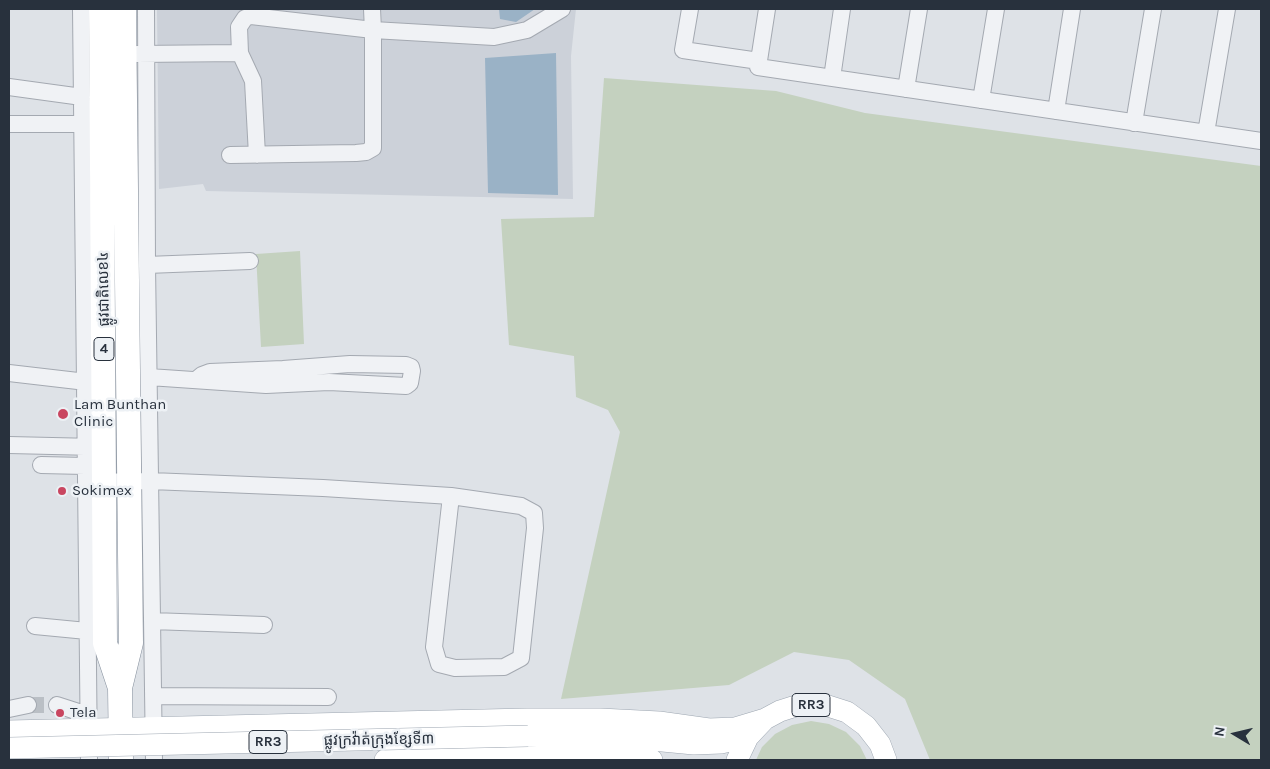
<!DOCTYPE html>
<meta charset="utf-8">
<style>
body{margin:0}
#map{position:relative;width:1270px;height:769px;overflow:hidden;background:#dee2e7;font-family:Karla,sans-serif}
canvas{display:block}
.frame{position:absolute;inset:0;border:10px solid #28313d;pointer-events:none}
.north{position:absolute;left:1210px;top:709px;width:50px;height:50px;-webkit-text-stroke:4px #edf1f5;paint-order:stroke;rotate:279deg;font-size:14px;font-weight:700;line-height:20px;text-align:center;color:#28313d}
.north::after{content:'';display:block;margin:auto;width:18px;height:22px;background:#28313d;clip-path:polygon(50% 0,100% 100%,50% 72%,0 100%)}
</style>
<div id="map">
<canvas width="1270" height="769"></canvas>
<div class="frame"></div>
<div class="north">N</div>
</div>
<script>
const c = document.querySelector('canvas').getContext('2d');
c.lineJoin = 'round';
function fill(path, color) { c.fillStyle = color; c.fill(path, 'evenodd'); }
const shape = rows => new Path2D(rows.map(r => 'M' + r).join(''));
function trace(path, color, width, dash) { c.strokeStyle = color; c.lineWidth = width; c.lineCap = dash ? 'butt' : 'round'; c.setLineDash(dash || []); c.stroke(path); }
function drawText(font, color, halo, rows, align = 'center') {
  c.font = font + ' Karla,"Noto Sans Khmer",sans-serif'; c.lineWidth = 5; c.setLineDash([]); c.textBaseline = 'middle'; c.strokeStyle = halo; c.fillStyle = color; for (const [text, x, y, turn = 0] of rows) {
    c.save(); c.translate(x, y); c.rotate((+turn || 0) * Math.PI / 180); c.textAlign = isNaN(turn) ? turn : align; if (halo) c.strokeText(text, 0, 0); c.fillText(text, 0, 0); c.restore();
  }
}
fill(shape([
 [157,9,576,9,571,56,573,199,206,191,203,184,159,189]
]), '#ccd1d9');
fill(shape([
 [604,78,776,91,865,113,1261,166,1261,760,930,760,905,699,849,660,794,652,729,685,561,699,620,432,608,410,576,397,574,356,509,345,501,219,594,217],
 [300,251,304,344,261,347,256,254],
 [811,721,829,724,846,732,860,746,867,760,756,760,762,747,775,734,792,725]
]), '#c4d1bf');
fill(shape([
 [499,9,535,9,516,22,500,19],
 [556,53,558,195,488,193,485,58]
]), '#9ab2c6');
trace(shape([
 [28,705,57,705]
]), '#babfc5', 16, [16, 8]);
const minor = shape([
 [81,9,89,760],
 [146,9,147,265,154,760],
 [690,9,683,50,759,61],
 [767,9,758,67,1261,141],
 [137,54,240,53],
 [832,78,842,9],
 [9,87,82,97],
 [906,89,919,9],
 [981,100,996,9],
 [1056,111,1072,9],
 [1134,123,1153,9],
 [9,124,82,124],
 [1206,133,1227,9],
 [230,155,356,153,366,152,373,148,373,30,372,9],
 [257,155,253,81,240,53,239,27,245,18,251,16,373,30,494,37,527,30,562,9],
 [147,265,250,261],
 [9,373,95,383],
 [149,377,266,385,329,382,406,386,410,383,412,371,411,367,406,365,350,364,283,369,210,372,202,375,196,380],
 [9,445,95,447],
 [41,465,85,466],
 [86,482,151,481,323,488,451,496,434,647,439,664,455,668,504,667,521,658,535,528,534,513,521,506,451,496],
 [152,621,264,625],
 [35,626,87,631],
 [153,696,328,697],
 [57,705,88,715],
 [9,709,28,705]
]);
const major = shape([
 [9,731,527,719,600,719,659,722,709,729,735,728,765,719],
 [528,736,642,739,694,744,721,743,735,740],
 [385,760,584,756,652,760],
 [737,760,748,737,765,719,780,711,802,704,825,705,847,712,866,726,880,744,886,760]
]);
const highway = shape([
 [101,9,105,643,120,688],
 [121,760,120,688,131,643,124,9]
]);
trace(minor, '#a4a9b1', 18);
trace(major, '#9ea7b2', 22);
trace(highway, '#86909d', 25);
trace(minor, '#f0f2f5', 16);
trace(major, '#fff', 21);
trace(highway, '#fff', 24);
const majorBridge = shape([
 [9,748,528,736]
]);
trace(majorBridge, '#9ea7b2', 22, []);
trace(majorBridge, '#fff', 21);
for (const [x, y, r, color] of [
 [63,414,6,"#c94660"],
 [62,491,5,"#c94660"],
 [60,713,5,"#c94660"]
]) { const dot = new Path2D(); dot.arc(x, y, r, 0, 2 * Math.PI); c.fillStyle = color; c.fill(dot); trace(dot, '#edf1f5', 2); }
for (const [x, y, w] of [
 [104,349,20],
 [811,705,38],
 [268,742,38]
]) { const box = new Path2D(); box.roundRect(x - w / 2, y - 11.5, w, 23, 4); c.fillStyle = '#edf1f5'; c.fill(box); trace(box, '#28313d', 1); }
drawText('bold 14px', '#28313d', null, [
 ["4",104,349],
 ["RR3",811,705],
 ["RR3",268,742]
]);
drawText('15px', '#28313d', '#edf1f5', [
 ["ផ្លូវជាតិលេខ៤",104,289,-91],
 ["ផ្លូវក្រវ៉ាត់ក្រុងខ្សែទី៣",379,740,-1]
]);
drawText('15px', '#28313d', '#edf1f5', [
 ["Lam Bunthan",74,405],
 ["Clinic",74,422],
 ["Sokimex",72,491],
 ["Tela",70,713]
], 'left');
</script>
